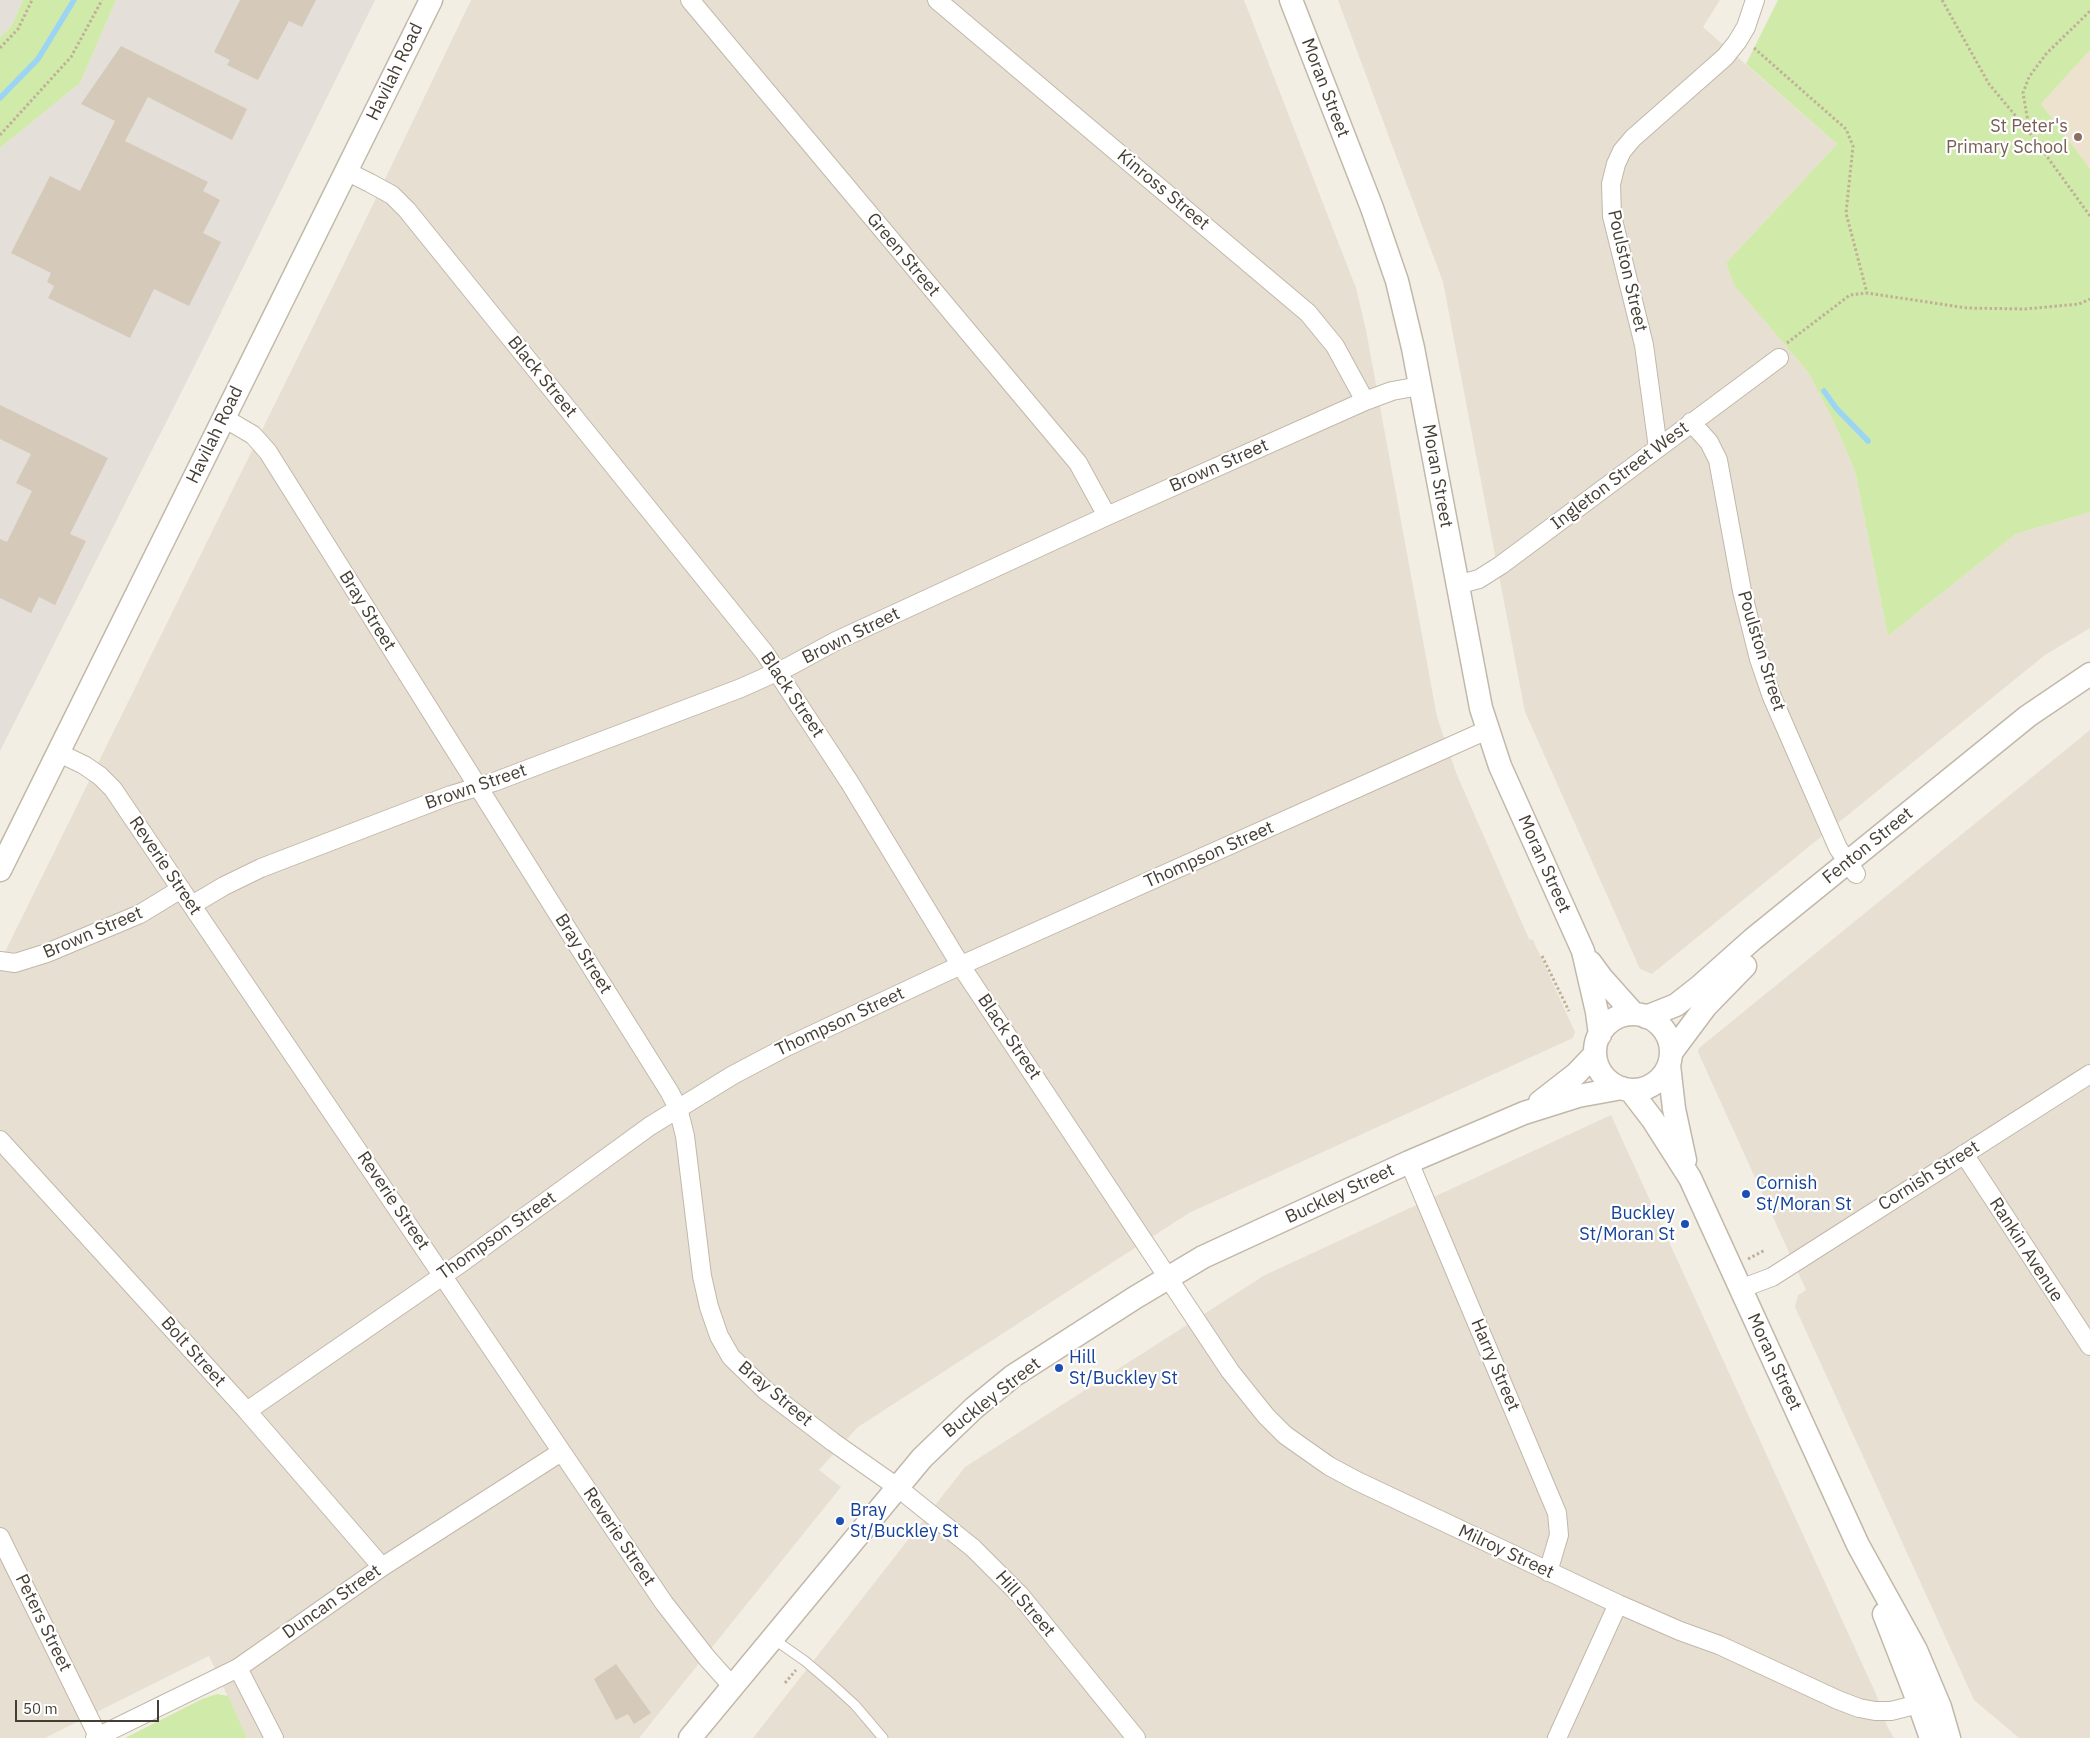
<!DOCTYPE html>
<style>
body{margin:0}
#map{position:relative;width:2090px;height:1738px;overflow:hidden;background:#f3eee4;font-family:"IBM Plex Sans",sans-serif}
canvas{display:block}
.scale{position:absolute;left:15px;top:1700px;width:144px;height:22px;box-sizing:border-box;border:2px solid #453e34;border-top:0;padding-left:6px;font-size:15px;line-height:18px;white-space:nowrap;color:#453e34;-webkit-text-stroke:4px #fff;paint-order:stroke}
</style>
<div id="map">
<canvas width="2090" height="1738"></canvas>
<div class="scale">50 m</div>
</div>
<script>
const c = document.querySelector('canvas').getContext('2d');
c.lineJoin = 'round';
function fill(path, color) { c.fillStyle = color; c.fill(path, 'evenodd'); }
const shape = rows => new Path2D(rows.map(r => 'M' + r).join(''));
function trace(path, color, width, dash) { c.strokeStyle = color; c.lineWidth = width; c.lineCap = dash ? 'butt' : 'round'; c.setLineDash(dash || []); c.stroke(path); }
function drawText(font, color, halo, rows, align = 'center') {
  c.font = font + ' "IBM Plex Sans",sans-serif'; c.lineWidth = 4.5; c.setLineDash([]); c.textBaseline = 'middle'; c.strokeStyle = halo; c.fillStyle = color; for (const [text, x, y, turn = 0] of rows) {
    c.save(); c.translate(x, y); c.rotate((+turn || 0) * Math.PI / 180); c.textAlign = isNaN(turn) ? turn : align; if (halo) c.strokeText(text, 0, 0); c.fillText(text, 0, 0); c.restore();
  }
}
fill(shape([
 [471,0,1244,0,1356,288,1366,330,1437,717,1457,775,1529,939,1533,940,1575,1032,1573,1038,1189,1213,858,1427,819,1470,841,1487,639,1738,247,1738,209,1656,45,1738,0,1738,0,962,362,227],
 [1338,0,1720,0,1703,27,1837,144,1726,263,1734,285,1808,372,1833,420,1855,471,1888,636,2016,534,2090,512,2090,628,2045,655,1652,974,1640,969,1525,712,1443,282],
 [2090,730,2090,1738,2019,1738,1974,1700,1795,1307,1798,1295,1806,1290,1698,1052,1699,1048],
 [1611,1115,1876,1694,1887,1726,1894,1738,753,1738,965,1467,1265,1275]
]), '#e7dfd2');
fill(shape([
 [0,0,23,0,11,27,0,37],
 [116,0,375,0,193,369,0,751,0,148,80,83]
]), '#e5dfd9');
fill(shape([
 [2090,50,2090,171,2041,104]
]), '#ede2cd');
fill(shape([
 [23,0,116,0,80,83,0,148,0,37,11,27],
 [1778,0,2090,0,2090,50,2041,104,2090,169,2090,512,2016,534,1888,636,1855,471,1833,420,1808,372,1734,285,1726,263,1837,144,1746,64],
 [217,1694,228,1696,247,1738,125,1738,202,1699]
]), '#d0eaaa');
trace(shape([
 [0,98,38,59,74,0],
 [1824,391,1836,408,1868,441]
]), '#9cd4f4', 5.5);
fill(shape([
 [240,0,316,0,302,27,289,21,258,80,227,65,230,60,214,52],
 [121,46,247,109,232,140,148,97,125,141,208,182,203,191,220,200,203,233,221,242,189,306,154,289,130,338,48,298,54,286,47,282,51,273,11,253,50,176,80,191,115,121,81,104],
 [0,405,108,458,70,534,86,541,55,605,39,597,31,613,0,598,0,539,7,542,32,491,16,483,31,454,0,439],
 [616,1664,651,1713,634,1724,628,1714,616,1720,594,1679]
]), '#d5c9b9');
const service = shape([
 [772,1638,805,1661,832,1684,855,1705,883,1738]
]);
const minor = shape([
 [690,0,1078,463,1107,516],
 [937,0,1308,313,1335,346,1365,401],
 [346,171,370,183,392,195,407,210,764,652,850,783,961,966,1230,1371,1266,1416,1285,1435,1329,1466,1357,1481,1618,1604,1680,1631,1719,1645,1838,1700,1859,1708,1875,1711,1891,1711,1919,1704],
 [224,418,253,435,268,452,669,1091,678,1108,685,1136,702,1276,709,1307,719,1336,731,1357,765,1390,833,1442,897,1487,973,1548,1020,1595,1136,1738],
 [1691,422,1709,442,1718,460,1742,591,1759,659,1772,697,1838,848,1856,874],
 [1658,448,1644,345,1612,216,1611,184,1616,164,1622,151,1633,138,1725,57,1737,42,1746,27,1755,0],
 [1457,585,1479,579,1501,565,1779,358],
 [59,753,84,765,100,776,113,789,664,1603,707,1658,733,1687],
 [192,905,224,886,261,868,451,795,494,782,741,688,790,666,836,641,1107,516,1365,401,1392,391,1420,386],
 [0,961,15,963,47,953,140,914,181,889],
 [0,1140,247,1411,382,1567],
 [1964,1154,2090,1346],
 [1409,1162,1557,1513,1559,1535,1548,1572],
 [1740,1289,1772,1277,2090,1074],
 [247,1411,464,1261,650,1126,733,1075,786,1047,946,972,1487,730],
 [0,1537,98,1736],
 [238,1668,274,1738],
 [95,1738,238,1668,382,1567,561,1452],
 [1557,1738,1618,1604]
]);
const tertiary = shape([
 [1291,0,1372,208,1397,281,1413,348,1481,708,1500,766,1583,951,1597,1012,1600,1035],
 [0,870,431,0],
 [1590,962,1601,977,1634,1014],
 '1595 1052a38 38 0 1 1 76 0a38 38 0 1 1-76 0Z',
 [1646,1017,1676,1005,1699,987,1753,939,2028,716,2090,674],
 [1671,1053,1706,1006,1745,966],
 [1669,1065,1674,1109,1685,1160],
 [1630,1090,1653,1120,1690,1178,1858,1545,1916,1650,1940,1707,1949,1738],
 [1540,1102,1576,1074,1595,1054],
 [1884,1614,1919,1704,1931,1738],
 [690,1738,922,1458,974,1408,1013,1376,1136,1297,1203,1257,1409,1162,1524,1113,1578,1096,1622,1088]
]);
trace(service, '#c2b8a9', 11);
trace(minor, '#c2b8a9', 20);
trace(tertiary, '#c2b8a9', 25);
trace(shape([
 [1942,0,1989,84,2030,133,2090,216],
 [0,48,18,29,32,0],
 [1754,48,1846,129,1853,146,1846,213,1867,293],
 [2030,133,2023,93,2029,77,2046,54,2090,11],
 [0,135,71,57,102,0],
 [1787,343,1850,295,1867,293,1967,308,2025,309,2079,304,2090,299],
 [1542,956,1569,1011],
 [1748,1259,1765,1250],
 [785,1683,796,1670]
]), '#c1b097', 3, [2.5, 2.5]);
trace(service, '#fff', 9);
trace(minor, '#fff', 18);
trace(tertiary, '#fff', 22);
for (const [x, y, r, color] of [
 [2078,137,5,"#8d6e63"],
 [1746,1194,5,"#1a4fb4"],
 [1685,1224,5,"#1a4fb4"],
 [1059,1368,5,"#1a4fb4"],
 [840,1521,5,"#1a4fb4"]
]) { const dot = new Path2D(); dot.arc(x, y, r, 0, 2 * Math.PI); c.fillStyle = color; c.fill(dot); trace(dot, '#fff', 2); }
drawText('18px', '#453e34', '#fff', [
 ["Havilah Road",395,72,-64],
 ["Moran Street",1325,88,69],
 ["Kinross Street",1163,190,40],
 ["Green Street",903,255,50],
 ["Poulston Street",1627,271,77],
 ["Black Street",542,377,51],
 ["Havilah Road",215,435,-64],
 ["Brown Street",1219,466,-24],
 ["Moran Street",1437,476,80],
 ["Ingleton Street West",1620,476,-37],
 ["Bray Street",367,611,58],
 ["Brown Street",851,636,-26],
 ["Poulston Street",1761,651,73],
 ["Black Street",792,695,56],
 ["Brown Street",476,787,-19],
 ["Fenton Street",1868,846,-39],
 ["Thompson Street",1209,855,-24],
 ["Moran Street",1544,864,66],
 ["Reverie Street",165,866,56],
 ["Brown Street",93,933,-23],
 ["Bray Street",583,954,58],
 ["Thompson Street",840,1022,-25],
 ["Black Street",1009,1037,56],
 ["Cornish Street",1929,1176,-32],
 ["Buckley Street",1340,1194,-25],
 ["Reverie Street",393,1201,56],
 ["Thompson Street",497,1236,-35],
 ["Rankin Avenue",2026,1250,57],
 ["Bolt Street",193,1352,48],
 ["Moran Street",1774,1362,65],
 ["Harry Street",1495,1365,67],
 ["Bray Street",775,1394,40],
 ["Buckley Street",992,1398,-38],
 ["Reverie Street",619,1537,56],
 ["Milroy Street",1506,1552,25],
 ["Duncan Street",332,1602,-35],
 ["Hill Street",1025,1604,49],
 ["Peters Street",43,1623,64]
]);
drawText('18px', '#785e54', '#fff', [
 ["St Peter's",2068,127],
 ["Primary School",2068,148]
], 'right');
drawText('18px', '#164399', '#fff', [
 ["Cornish",1756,1184],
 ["St/Moran St",1756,1205],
 ["Buckley",1675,1214,"right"],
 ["St/Moran St",1675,1235,"right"],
 ["Hill",1069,1358],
 ["St/Buckley St",1069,1379],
 ["Bray",850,1511],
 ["St/Buckley St",850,1532]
], 'left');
</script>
